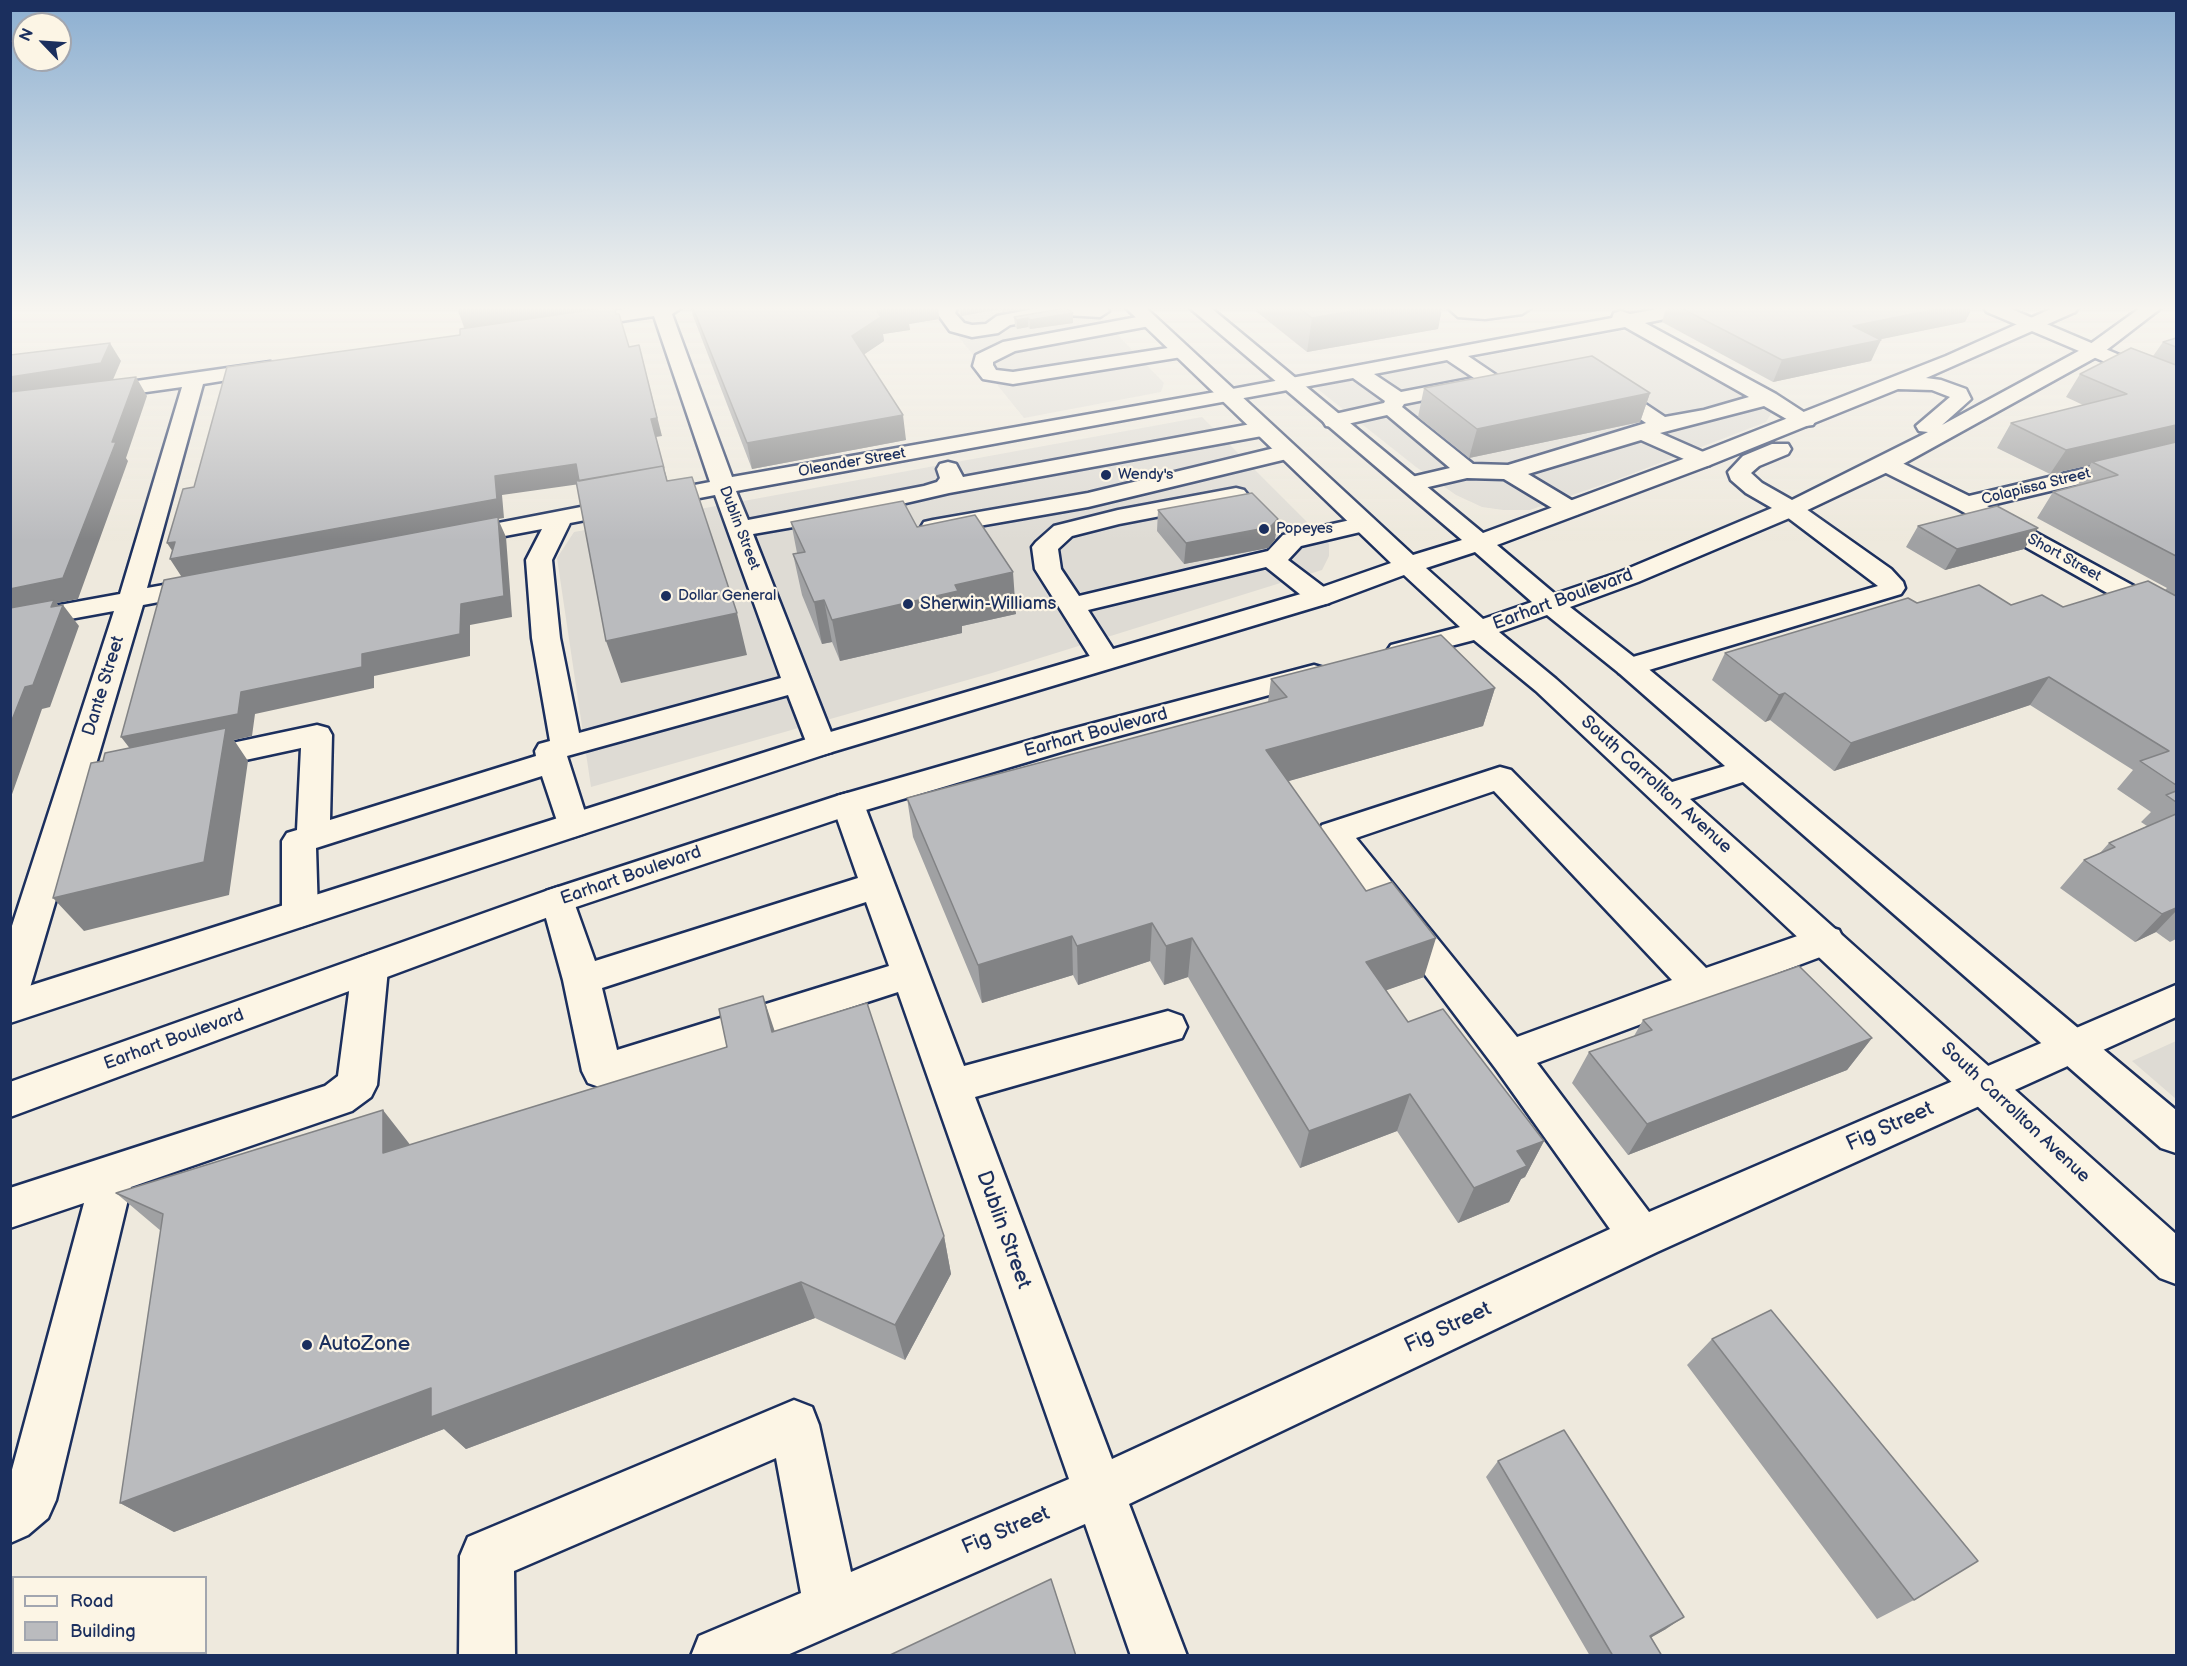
<!DOCTYPE html>
<style>
body{margin:0}
#map{position:relative;width:2187px;height:1666px;overflow:hidden;background:#eee9dd;font-family:"Balsamiq Sans",sans-serif}
canvas{display:block}
.frame{position:absolute;inset:0;border:12px solid #1b2f5e;pointer-events:none}
.legend{position:absolute;left:12px;top:1576px;width:195px;height:78px;box-sizing:border-box;background:#fcf5e5;border:2px solid #a2a6af;margin:0;padding:8px 10px;list-style:none;font-size:18px;color:#1b2f5e}
.legend li{display:flex;align-items:center;gap:12px;height:30px}
.legend b{width:30px;border:2px solid #a2a6af}
.north{position:absolute;left:12px;top:12px;width:60px;height:60px;box-sizing:border-box;background:#fcf5e5;border:2px solid #a2a6af;border-radius:50%;rotate:295deg;font-size:16px;font-weight:700;line-height:24px;text-align:center;color:#1b2f5e}
.north::after{content:'';display:block;margin:auto;width:21px;height:27px;background:#1b2f5e;clip-path:polygon(50% 0,100% 100%,50% 72%,0 100%)}
</style>
<div id="map">
<canvas width="2187" height="1666"></canvas>
<div class="frame"></div>
<ul class="legend">
<li><b style="height:8px;background:#fcf5e5"></b>Road</li>
<li><b style="height:16px;background:#babbbe"></b>Building</li>
</ul>
<div class="north">N</div>
</div>
<script>
const c = document.querySelector('canvas').getContext('2d');
c.lineJoin = 'round';
function fill(path, color) { c.fillStyle = color; c.fill(path, 'evenodd'); }
const shape = rows => new Path2D(rows.map(r => 'M' + r).join(''));
function trace(path, color, width, dash) { c.strokeStyle = color; c.lineWidth = width; c.lineCap = dash ? 'butt' : 'round'; c.setLineDash(dash || []); c.stroke(path); }
function drawText(font, color, halo, rows, align = 'center') {
  c.font = font + ' "Balsamiq Sans",sans-serif'; c.lineWidth = 4.5; c.setLineDash([]); c.textBaseline = 'middle'; c.strokeStyle = halo; c.fillStyle = color; for (const [text, x, y, turn = 0] of rows) {
    c.save(); c.translate(x, y); c.rotate((+turn || 0) * Math.PI / 180); c.textAlign = isNaN(turn) ? turn : align; if (halo) c.strokeText(text, 0, 0); c.fillText(text, 0, 0); c.restore();
  }
}
fill(shape([
 [935,308,1092,308,1164,383,1161,392,1024,418],
 [1621,331,1632,332,1698,366,1772,412,1766,422,1621,478,1530,510,1503,510,1482,507,1456,495,1416,467,1315,387],
 [1202,417,1329,544,1329,556,1322,570,992,673,591,787,557,558,574,532],
 [2176,1041,2176,1099,2132,1061]
]), '#dedbd4');
const minor = shape([
 [632,308,681,308,672,314,732,477,1227,390,1612,318,1614,313,1621,311,1630,314,1663,308,1703,308,1700,312,1645,323,1776,394,1816,420,1813,425,1805,426,1797,425,1764,406,1660,433,1710,455,1713,460,1710,465,1702,467,1641,440,1528,474,1578,504,1582,509,1578,514,1570,516,1562,514,1504,479,1467,478,1411,491,1403,489,1399,484,1403,479,1450,468,1387,415,1334,427,1326,426,1323,421,1326,416,1384,403,1385,401,1353,378,736,491,748,520,924,486,937,482,940,478,937,469,940,464,948,462,956,464,963,477,1262,422,1270,424,1273,429,1270,434,1262,436,949,493,828,521,753,534,836,745,832,752,821,755,810,752,788,695,567,756,589,825,585,833,573,837,561,833,542,776,316,848,318,914,312,923,300,927,288,923,282,914,282,841,287,833,297,830,301,748,199,770,188,767,184,760,188,753,199,750,317,725,328,728,332,735,330,820,536,756,535,751,539,744,550,741,532,638,526,560,542,529,457,545,448,543,445,538,448,533,457,531,710,482,654,316,576,328,567,322,576,316,632,308],
 [1625,327,1749,397,1704,410,1665,417,1614,383,1600,383,1597,387,1600,391,1646,423,1508,465,1473,464,1402,407,1404,404,1499,385,1502,381,1499,377,1468,356,1625,327],
 [1447,360,1474,378,1401,392,1374,374,1447,360],
 [715,495,781,678,579,733,560,638,552,560,570,523,715,495],
 [939,308,957,308,955,313,964,323,972,325,986,324,997,316,1039,308,1107,308,1109,311,1100,317,1066,315,1010,325,998,333,972,337,950,331,937,313,939,308],
 [1448,308,1531,308,1522,314,1485,319,1458,317,1448,308],
 [1984,308,2009,308,2176,379,2176,392,1987,312,1984,308],
 [1148,315,1155,317,1157,321,1155,325,1015,351,993,362,993,365,996,370,1013,372,1181,346,1188,348,1191,352,1188,356,1013,384,983,379,973,366,976,355,1003,342,1148,315],
 [270,362,277,364,280,368,277,372,203,384,147,588,203,578,212,580,216,586,212,592,143,605,29,991,23,1002,10,1006,10,932,114,611,10,630,10,614,120,594,182,387,10,411,10,399,270,362],
 [1287,445,1295,447,1298,452,1295,457,1088,507,933,534,924,532,921,527,924,522,933,520,1088,493,1287,445],
 [2176,447,2176,461,1987,506,2176,609,2176,628,2166,626,1958,509,1878,469,1875,464,1878,459,1894,459,1969,496,2176,447],
 [1236,488,1244,490,1248,495,1244,500,1119,524,1072,536,1058,549,1061,569,1079,596,1268,551,1283,535,1364,517,1373,519,1376,524,1373,529,1301,546,1288,560,1329,591,1333,597,1329,603,1320,605,1311,603,1266,567,1088,610,1120,660,1116,666,1106,669,1096,666,1035,569,1032,547,1036,542,1054,526,1118,510,1236,488],
 [1791,502,1799,504,1891,569,1903,582,1905,588,1901,594,1639,673,1629,676,1619,673,1615,667,1619,661,1878,586,1783,514,1779,509,1783,504,1791,502],
 [1500,767,1511,770,1706,968,1826,926,1839,930,1844,940,1839,950,1537,1063,1649,1212,2176,985,2176,1017,1657,1252,1129,1504,1187,1656,1131,1656,1085,1524,785,1656,691,1656,699,1636,801,1593,776,1458,514,1571,515,1656,459,1656,460,1556,468,1537,794,1400,812,1407,819,1425,851,1572,1069,1479,898,992,602,1088,588,1083,582,1071,563,980,541,900,546,891,558,887,570,891,595,961,858,878,832,804,837,796,848,793,859,796,864,804,964,1066,1168,1011,1182,1016,1187,1027,1182,1038,975,1097,1112,1459,1610,1229,1496,1069,1318,833,1322,825,1500,767],
 [1494,791,1672,980,1517,1037,1356,838,1494,791],
 [866,902,889,966,617,1050,602,988,866,902],
 [370,954,383,959,388,969,377,1085,371,1097,352,1111,131,1187,56,1500,48,1518,28,1535,10,1543,10,1477,84,1203,10,1228,10,1188,325,1086,338,1076,352,969,357,959,370,954]
]);
const major = shape([
 [1126,308,1146,308,1413,555,1462,540,1190,308,1211,308,1483,533,1694,455,1946,356,2053,308,2078,308,2075,312,1926,378,1941,380,1966,389,1971,399,1942,425,2086,347,2140,308,2161,308,2100,355,1894,469,1799,514,1638,582,1570,607,1639,661,2176,1110,2176,1153,2161,1148,1743,782,1690,799,2176,1234,2176,1284,2160,1278,1536,691,1474,640,1401,659,1391,657,1387,651,1391,645,1460,627,1404,575,1329,603,832,752,10,1023,10,992,810,738,1311,591,1391,563,1126,308],
 [1898,389,1932,390,1950,397,1916,426,1919,431,1928,432,1792,500,1762,483,1751,473,1759,466,1788,454,1791,449,1788,444,1772,444,1743,456,1728,472,1731,480,1746,493,1772,508,1620,572,1555,594,1497,545,1710,465,1898,389],
 [1475,552,1532,602,1483,619,1426,568,1475,552],
 [1547,615,1619,673,1725,766,1672,782,1556,679,1499,632,1547,615],
 [1314,665,1324,668,1328,674,1324,680,1071,749,859,812,570,909,10,1117,10,1082,546,891,837,796,1049,735,1314,665]
]);
trace(minor, '#1b2f5e', 5);
trace(major, '#1b2f5e', 5);
fill(minor, '#fcf5e5');
fill(major, '#fcf5e5');
fill(shape([
 [691,308,938,308,939,319,909,324,910,330,883,334,884,341,864,354,906,440,752,469,693,316],
 [958,308,1026,308,1003,312,1001,309,961,316],
 [1252,308,1442,308,1438,329,1307,352],
 [1666,308,1972,308,1965,322,1880,339,1871,361,1773,382,1662,322],
 [1014,317,1073,323,1030,329,1028,327,1017,329,1015,326],
 [2176,338,2176,939,2170,942,2156,932,2135,942,2060,888,2084,860,2100,853,2109,843,2147,826,2141,822,2151,812,2117,789,2133,770,2030,705,1834,771,1770,720,1765,722,1712,680,1725,653,1917,603,2011,605,2063,607,2165,590,2167,588,2037,518,2053,492,2077,486,2090,465,2050,474,1997,448,2011,423,2083,405,2066,397,2080,374,2153,356,2163,342],
 [1424,388,1650,393,1640,422,1469,458,1418,417],
 [1158,510,1275,540,1268,548,1184,564,1157,531],
 [791,522,917,527,1016,614,962,626,962,633,840,661,832,642,822,644,802,595,793,554,797,553],
 [1918,526,2038,528,2024,549,1945,570,1906,547],
 [1271,679,1495,688,1483,726,1288,781,1424,977,1386,990,1408,1022,1544,1141,1525,1177,1521,1179,1509,1202,1458,1223,1397,1131,1300,1168,1188,977,1164,985,1150,961,1078,985,1073,975,982,1003,913,837,907,798,1268,702],
 [1643,1020,1872,1038,1847,1070,1628,1155,1572,1083,1589,1052,1634,1036],
 [775,1031,944,1236,951,1274,905,1360,815,1318,466,1449,444,1429,174,1532,120,1503,161,1231,116,1193,410,1145,727,1047],
 [1712,1339,1914,1600,1877,1619,1687,1365],
 [1498,1461,1666,1629,1651,1637,1662,1656,1590,1656,1486,1477]
]), '#a0a1a3');
fill(shape([
 [457,308,614,308,465,330],
 [897,308,938,308,939,319,909,324,910,330,883,334,884,341,856,360,852,336,877,311],
 [960,308,1001,308,1001,309,961,316],
 [1003,308,1026,308,1003,312],
 [1369,308,1442,308,1438,329,1307,352,1312,318],
 [1940,308,1972,308,1965,322,1843,347,1853,326],
 [1073,313,1073,323,1030,329,1030,320],
 [1028,318,1028,327,1017,329,1017,320],
 [1881,340,1871,361,1773,382,1782,360],
 [110,343,121,361,112,382,10,399,10,377],
 [639,345,662,436,656,437,669,487,580,484,502,495,504,518,498,519,506,537,512,617,470,625,470,656,374,676,374,688,255,714,252,736,234,740,248,761,229,895,84,931,53,898,138,759,121,737,183,579,170,559,177,558,167,543,495,476,651,419],
 [136,377,147,396,126,458,128,461,78,599,57,603,61,610,63,605,79,626,50,707,42,709,10,800,10,589,112,442],
 [1650,393,1640,422,1469,458,1477,429],
 [903,415,906,440,752,469,747,443],
 [2176,425,2176,445,2092,462,2090,465,2050,474,2066,450],
 [1278,519,1275,540,1268,548,1184,564,1186,543],
 [2038,528,2024,549,1945,570,1957,549],
 [1013,572,1016,614,962,626,962,633,840,661,832,620,955,585],
 [824,600,832,642,822,644,814,602],
 [737,613,747,655,621,683,606,641],
 [2049,677,2030,705,1834,771,1851,743],
 [1495,688,1483,726,1261,789,1266,750],
 [1785,693,1770,720,1765,722,1779,695],
 [2176,908,2176,911,2156,932,2135,942,2162,914],
 [1152,923,1150,961,1078,985,1077,946],
 [1072,936,1073,975,982,1003,978,965],
 [1192,938,1188,977,1164,985,1166,946],
 [1436,938,1424,977,1356,1001,1366,962],
 [763,996,777,1038,772,1032],
 [1872,1038,1847,1070,1628,1155,1647,1124],
 [1410,1094,1397,1131,1300,1168,1309,1131],
 [383,1110,415,1151,383,1153],
 [1544,1141,1525,1177,1521,1179,1509,1202,1458,1223,1474,1188,1517,1151],
 [944,1236,951,1274,905,1360,895,1325],
 [801,1282,815,1318,466,1449,444,1429,174,1532,120,1503,431,1388],
 [1684,1617,1666,1629,1633,1648,1650,1636]
]), '#828385');
const building = shape([
 [603,308,614,308,616,314,619,314,629,347,639,345,657,418,651,419,664,468,663,466,579,481,576,464,495,476,497,499,170,559,175,542,167,543,183,489,194,487,227,367,460,335,460,329,603,308],
 [693,308,897,308,877,311,881,317,852,336,903,415,747,443,693,308],
 [1066,308,1073,313,1030,320,1028,318,1017,320,1014,317,1066,308],
 [1299,308,1369,308,1312,318,1299,308],
 [1681,308,1942,308,1853,326,1881,340,1782,360,1681,308],
 [2176,338,2176,347,2163,342,2176,338],
 [110,343,101,363,10,377,10,355,110,343],
 [2131,348,2176,365,2176,425,2066,450,2011,423,2127,394,2080,374,2131,348],
 [1592,356,1650,393,1477,429,1424,388,1592,356],
 [136,377,112,442,116,442,63,578,10,589,10,392,136,377],
 [2176,442,2176,556,2053,492,2118,475,2092,462,2176,442],
 [663,466,667,481,692,477,737,613,606,641,576,481,663,466],
 [1252,493,1278,519,1270,527,1186,543,1158,510,1252,493],
 [903,501,917,527,975,515,1013,572,955,585,958,591,832,620,824,600,814,602,793,554,805,552,791,522,903,501],
 [1997,506,2038,528,1957,549,1918,526,1997,506],
 [498,517,504,596,461,604,460,634,362,654,362,667,241,692,238,714,121,737,164,580,498,517],
 [2148,581,2176,596,2176,785,2140,761,2169,751,2049,677,1851,743,1785,693,1779,695,1725,653,1908,598,1917,603,1979,585,2011,605,2042,595,2063,607,2148,581],
 [54,600,51,607,63,605,33,685,25,687,10,725,10,608,54,600],
 [1441,635,1495,688,1266,750,1366,891,1392,882,1436,938,1366,962,1408,1022,1443,1009,1544,1141,1517,1151,1527,1166,1474,1188,1410,1094,1309,1131,1192,938,1166,946,1152,923,1077,946,1072,936,978,965,907,798,1287,697,1271,679,1441,635],
 [226,728,204,862,53,898,91,763,103,761,105,753,226,728],
 [2176,791,2176,802,2166,795,2176,791],
 [2176,814,2176,908,2162,914,2084,860,2115,847,2109,843,2176,814],
 [1799,966,1872,1038,1647,1124,1589,1052,1652,1030,1643,1020,1799,966],
 [763,996,772,1032,867,1003,944,1236,895,1325,801,1282,431,1417,431,1388,120,1503,163,1214,116,1193,383,1110,383,1153,727,1047,719,1009,763,996],
 [1771,1310,1978,1561,1914,1600,1712,1339,1771,1310],
 [1564,1430,1684,1617,1650,1636,1662,1656,1613,1656,1498,1461,1564,1430],
 [1051,1579,1076,1656,888,1656,1051,1579]
]);
fill(building, '#babbbe');
trace(building, '#828385', 1.5);
const sky = c.createLinearGradient(0, 0, 0, 541);
sky.addColorStop(0, '#8cafd1');
sky.addColorStop(0.57, '#f7f5f0');
sky.addColorStop(1, '#f7f5f000');
c.fillStyle = sky;
c.fillRect(0, 0, 2187, 541);
for (const [x, y, r, color] of [
 [1106,475,6,"#1b2f5e"],
 [1264,529,6,"#1b2f5e"],
 [666,596,6,"#1b2f5e"],
 [908,604,6,"#1b2f5e"],
 [307,1345,6,"#1b2f5e"]
]) { const dot = new Path2D(); dot.arc(x, y, r, 0, 2 * Math.PI); c.fillStyle = color; c.fill(dot); trace(dot, '#fcf5e5', 2); }
drawText('15px', '#1b2f5e', '#fcf5e5', [
 ["Oleander Street",852,463,-10],
 ["Colapissa Street",2036,487,-14],
 ["Dublin Street",739,528,69],
 ["Short Street",2064,558,29]
]);
drawText('15px', '#1b2f5e', '#fcf5e5', [
 ["Wendy's",1118,475],
 ["Popeyes",1276,529],
 ["Dollar General",678,596]
], 'left');
drawText('18px', '#1b2f5e', '#fcf5e5', [
 ["Earhart Boulevard",1563,600,-20],
 ["Dante Street",104,686,-73],
 ["Earhart Boulevard",1096,733,-15],
 ["South Carrollton Avenue",1656,785,42],
 ["Earhart Boulevard",631,876,-19],
 ["Earhart Boulevard",174,1040,-20],
 ["South Carrollton Avenue",2015,1113,43]
]);
drawText('18px', '#1b2f5e', '#fcf5e5', [
 ["Sherwin-Williams",920,604]
], 'left');
drawText('21px', '#1b2f5e', '#fcf5e5', [
 ["Fig Street",1890,1127,-24],
 ["Dublin Street",1003,1230,70],
 ["Fig Street",1448,1328,-25],
 ["Fig Street",1006,1531,-23]
]);
drawText('21px', '#1b2f5e', '#fcf5e5', [
 ["AutoZone",319,1345]
], 'left');
</script>
